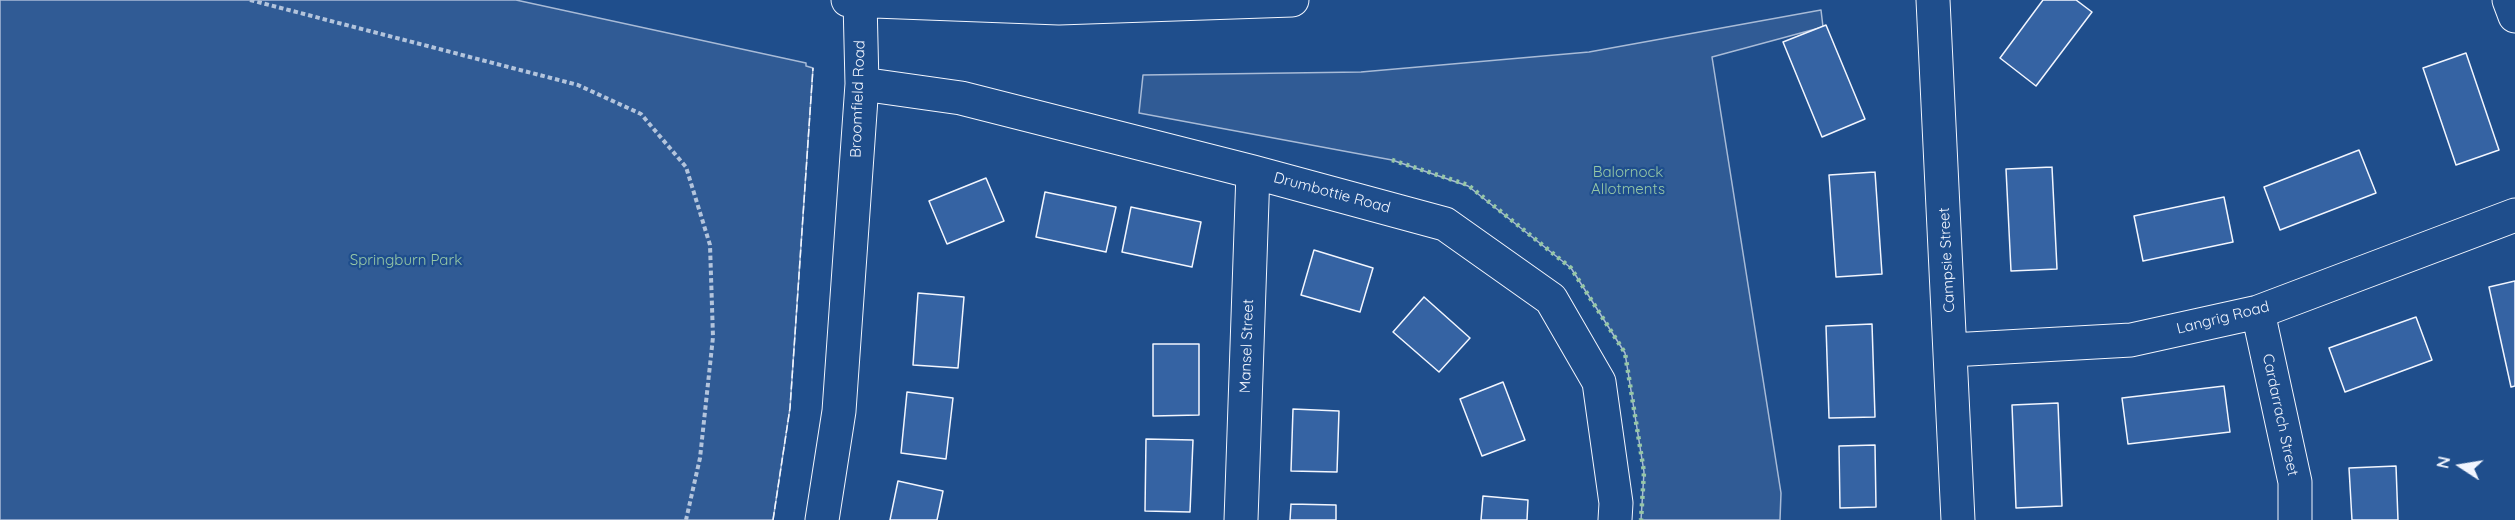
<!DOCTYPE html>
<style>
body{margin:0}
#map{position:relative;width:2515px;height:520px;overflow:hidden;background:#1f4e8c;font-family:Quicksand,sans-serif}
canvas{display:block}
.north{position:absolute;left:2431px;top:436px;width:60px;height:60px;-webkit-text-stroke:4px #1f4e8c;paint-order:stroke;rotate:282deg;font-size:16px;font-weight:700;line-height:24px;text-align:center;color:#f2f6ff}
.north::after{content:'';display:block;margin:auto;width:21px;height:27px;background:#f2f6ff;clip-path:polygon(50% 0,100% 100%,50% 72%,0 100%)}
</style>
<div id="map">
<canvas width="2515" height="520"></canvas>
<div class="north">N</div>
</div>
<script>
const c = document.querySelector('canvas').getContext('2d');
c.lineJoin = 'round';
function fill(path, color) { c.fillStyle = color; c.fill(path, 'evenodd'); }
const shape = rows => new Path2D(rows.map(r => 'M' + r).join(''));
function trace(path, color, width, dash) { c.strokeStyle = color; c.lineWidth = width; c.lineCap = dash ? 'butt' : 'round'; c.setLineDash(dash || []); c.stroke(path); }
function drawText(font, color, halo, rows, align = 'center') {
  c.font = font + ' Quicksand,sans-serif'; c.lineWidth = 4.5; c.setLineDash([]); c.textBaseline = 'middle'; c.strokeStyle = halo; c.fillStyle = color; for (const [text, x, y, turn = 0] of rows) {
    c.save(); c.translate(x, y); c.rotate((+turn || 0) * Math.PI / 180); c.textAlign = isNaN(turn) ? turn : align; if (halo) c.strokeText(text, 0, 0); c.fillText(text, 0, 0); c.restore();
  }
}
const green = shape([
 [0,0,516,0,806,63,806,66,813,68,790,408,773,520,0,520,0,0],
 [1821,10,1823,27,1712,57,1781,493,1780,520,1641,520,1644,472,1625,353,1571,268,1468,186,1392,160,1139,113,1143,75,1361,72,1589,52,1821,10]
]);
fill(green, '#305b95');
trace(green, '#a8bbd7', 1.5);
const building = shape([
 [2043,0,2076,0,2092,12,2036,86,2000,58,2043,0],
 [1826,25,1865,119,1822,137,1783,42,1826,25],
 [2466,53,2499,150,2456,165,2423,68,2466,53],
 [2359,150,2376,193,2280,230,2264,187,2359,150],
 [2052,167,2057,269,2011,271,2006,169,2052,167],
 [1875,172,1882,274,1836,277,1829,175,1875,172],
 [986,178,1004,221,947,244,929,201,986,178],
 [1045,192,1116,207,1106,252,1036,237,1045,192],
 [2224,197,2233,242,2143,261,2134,216,2224,197],
 [1131,207,1201,222,1192,267,1122,252,1131,207],
 [1314,250,1373,268,1360,312,1301,295,1314,250],
 [2515,281,2515,386,2511,387,2489,287,2515,281],
 [918,293,964,297,958,368,913,365,918,293],
 [1424,297,1470,338,1439,372,1393,332,1424,297],
 [2416,317,2432,360,2345,392,2329,348,2416,317],
 [1872,324,1875,417,1829,418,1826,326,1872,324],
 [1153,344,1199,344,1199,415,1153,416,1153,344],
 [1503,382,1525,440,1482,456,1460,399,1503,382],
 [2224,386,2230,432,2128,444,2122,398,2224,386],
 [907,392,953,398,946,459,901,453,907,392],
 [2058,403,2062,506,2016,508,2012,405,2058,403],
 [1293,409,1339,411,1337,472,1291,471,1293,409],
 [1146,439,1193,440,1190,512,1145,511,1146,439],
 [1875,445,1876,507,1840,508,1839,446,1875,445],
 [2396,466,2398,520,2352,520,2349,468,2396,466],
 [898,481,943,491,937,520,890,520,898,481],
 [1483,496,1528,500,1527,520,1481,520,1483,496],
 [1291,504,1336,505,1336,520,1290,520,1291,504]
]);
fill(building, '#3563a3');
trace(building, '#f2f6ff', 1.5);
const minor = shape([
 [848,0,1059,8,1292,0],
 [1933,0,1958,520],
 [2509,0,2515,16],
 [862,84,961,98,1253,172,1445,224,1551,299,1599,382,1616,503,1615,520],
 [2258,312,2295,482,2295,520],
 [1951,350,2131,340,2258,312,2515,215],
 [822,520,839,411,862,84,860,1],
 [1241,520,1253,172]
]);
trace(minor, '#f2f6ff', 35);
trace(shape([
 [250,0,578,85,641,114,686,167,710,245,713,337,700,458,686,520]
]), '#b3c4dc', 4, [4.5, 3]);
trace(minor, '#1f4e8c', 33);
trace(shape([
 [1392,160,1468,185,1571,268,1625,353,1644,472,1641,520]
]), '#97c8a6', 4.5, [3, 4.5]);
trace(shape([
 [773,520,790,408,813,68]
]), '#f2f6ff', 1.5, [8, 3]);
drawText('15px', '#f2f6ff', '#1f4e8c', [
 ["Broomfield Road",858,99,-88],
 ["Drumbottie Road",1332,193,15],
 ["Campsie Street",1947,260,-93],
 ["Langrig Road",2223,318,-14],
 ["Mansel Street",1247,346,-88],
 ["Cardarrach Street",2280,415,78]
]);
drawText('15px', '#97c8a6', '#1f4e8c', [
 ["Balornock",1628,172],
 ["Allotments",1628,189],
 ["Springburn Park",406,260]
]);
</script>
